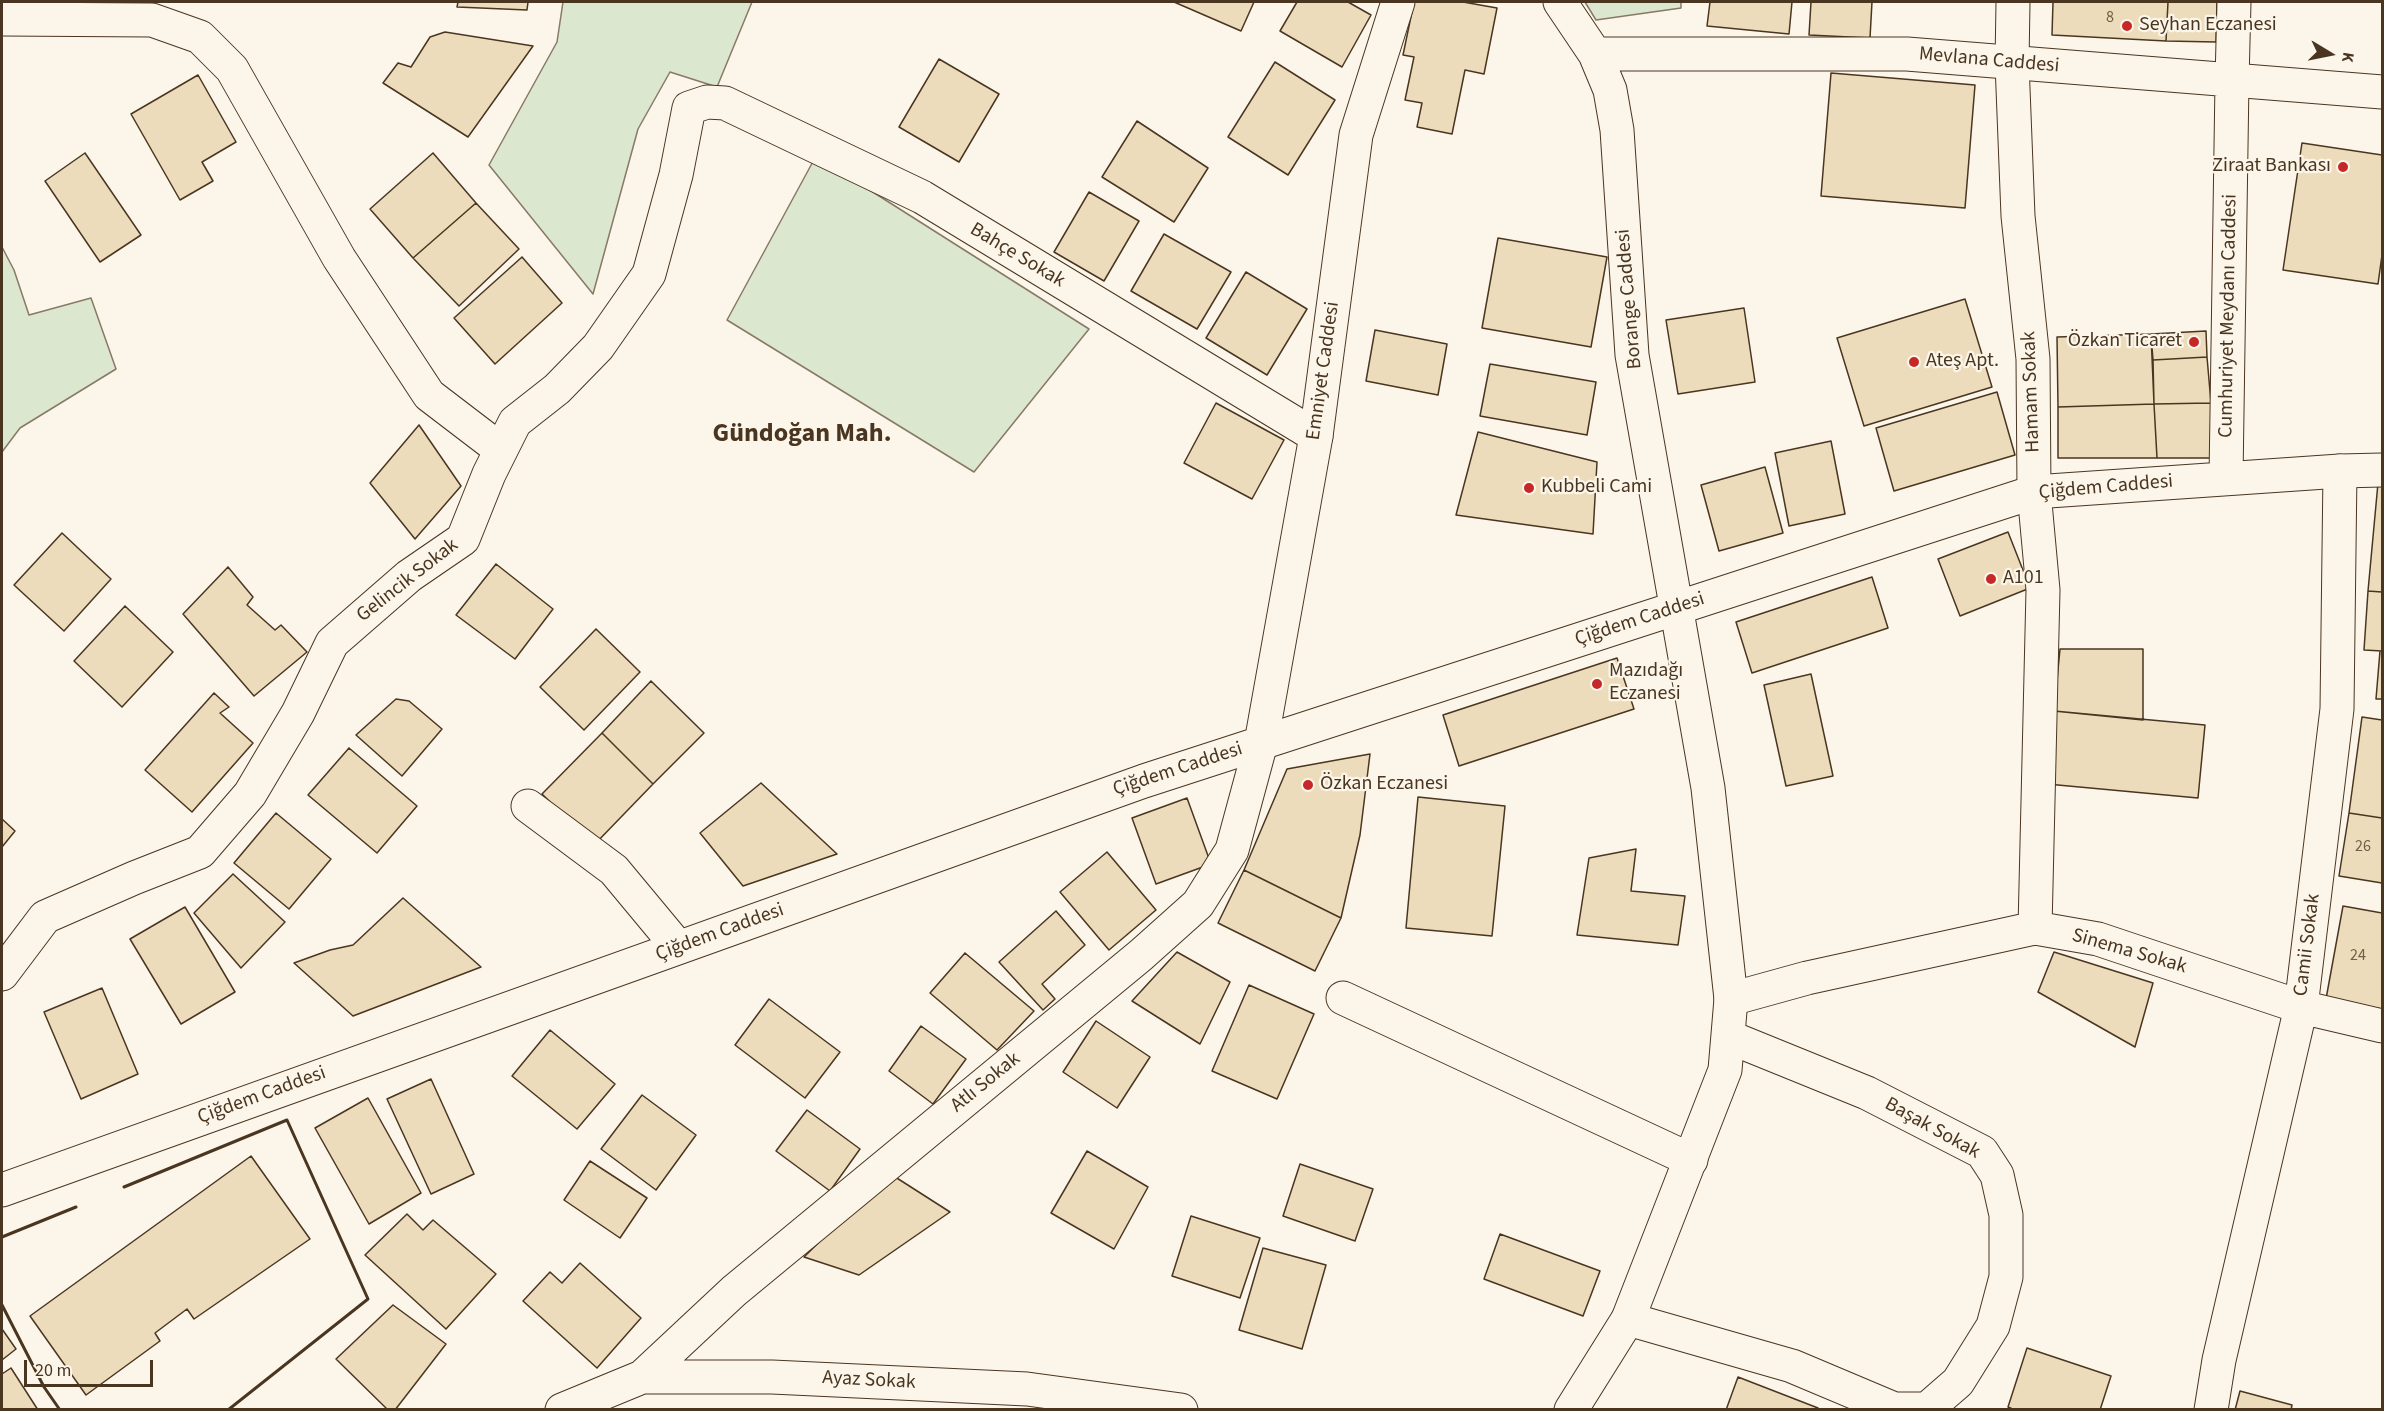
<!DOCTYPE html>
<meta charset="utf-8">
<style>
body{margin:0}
#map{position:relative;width:2384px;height:1411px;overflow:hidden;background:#fbf6e9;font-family:"Source Sans 3",sans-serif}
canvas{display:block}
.frame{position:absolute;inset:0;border:3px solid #4a3520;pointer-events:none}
.north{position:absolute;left:2300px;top:24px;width:60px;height:60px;-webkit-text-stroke:4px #fbf6e9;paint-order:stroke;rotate:100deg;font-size:16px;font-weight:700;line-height:24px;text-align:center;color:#4a3520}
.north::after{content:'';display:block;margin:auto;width:21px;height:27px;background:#4a3520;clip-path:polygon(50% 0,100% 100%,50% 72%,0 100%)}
.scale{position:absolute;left:24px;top:1360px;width:129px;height:27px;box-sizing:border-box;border:3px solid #4a3520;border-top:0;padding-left:8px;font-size:18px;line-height:21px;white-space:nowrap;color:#4a3520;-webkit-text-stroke:4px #fbf6e9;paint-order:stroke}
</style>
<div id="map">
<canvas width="2384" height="1411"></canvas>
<div class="frame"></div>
<div class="north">K</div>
<div class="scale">20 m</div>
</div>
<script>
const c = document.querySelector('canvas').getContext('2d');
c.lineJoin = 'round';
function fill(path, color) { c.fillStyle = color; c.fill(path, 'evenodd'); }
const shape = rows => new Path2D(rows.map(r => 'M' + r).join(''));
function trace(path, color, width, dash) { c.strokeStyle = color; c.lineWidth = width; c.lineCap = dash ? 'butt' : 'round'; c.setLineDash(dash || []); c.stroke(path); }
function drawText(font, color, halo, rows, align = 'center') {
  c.font = font + ' "Source Sans 3",sans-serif'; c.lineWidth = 4.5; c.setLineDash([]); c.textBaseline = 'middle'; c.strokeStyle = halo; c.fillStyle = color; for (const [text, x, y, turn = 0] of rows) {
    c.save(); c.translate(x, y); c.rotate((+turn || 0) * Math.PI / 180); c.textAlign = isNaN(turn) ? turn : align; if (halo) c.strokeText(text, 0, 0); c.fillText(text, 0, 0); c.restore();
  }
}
const green = shape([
 [563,2,752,2,717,87,670,72,638,129,593,294,489,165,557,42,563,2],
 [1585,2,1681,2,1681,8,1596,20,1585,2],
 [816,156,1089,329,974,472,727,320,816,156],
 [2,247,14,270,29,315,91,298,116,369,20,428,2,452,2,247]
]);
fill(green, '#dce7d0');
trace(green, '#887966', 1.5);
const building = shape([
 [458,2,528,2,527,10,457,7,458,2],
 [1174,2,1254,2,1241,31,1174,2],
 [1297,2,1348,2,1371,15,1342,67,1280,31,1297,2],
 [1414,2,1463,2,1497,8,1484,74,1465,70,1452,134,1417,127,1422,103,1405,100,1414,57,1403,55,1414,2],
 [1710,2,1792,2,1789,34,1707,26,1710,2],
 [1811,2,1872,2,1870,38,1809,35,1811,2],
 [2053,2,2168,2,2166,41,2052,35,2053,2],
 [2168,2,2217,2,2216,42,2166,41,2168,2],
 [445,32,533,46,468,137,383,83,398,63,411,67,430,37,445,32],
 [939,59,999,94,959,162,899,127,939,59],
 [1275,62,1335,100,1288,175,1228,137,1275,62],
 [1831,73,1975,85,1965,208,1821,196,1831,73],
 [198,75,236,142,202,162,213,181,180,200,131,114,198,75],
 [1137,121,1208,168,1174,222,1102,177,1137,121],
 [2302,143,2382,155,2382,255,2378,284,2283,270,2302,143],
 [85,153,141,235,100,262,45,181,85,153],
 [433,153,476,203,413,258,370,209,433,153],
 [1089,192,1139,221,1104,281,1054,252,1089,192],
 [476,203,519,249,459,306,413,258,476,203],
 [1164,234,1231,272,1197,329,1131,291,1164,234],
 [1498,238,1607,257,1591,347,1482,328,1498,238],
 [522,257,562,303,495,364,454,318,522,257],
 [1246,272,1307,309,1267,375,1206,338,1246,272],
 [1965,299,1992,387,1864,426,1837,338,1965,299],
 [1744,308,1755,382,1678,394,1666,320,1744,308],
 [1375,330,1447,344,1438,395,1366,381,1375,330],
 [2206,331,2207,357,2153,360,2151,334,2206,331],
 [2151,334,2154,404,2058,407,2057,337,2151,334],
 [2207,357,2211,403,2154,404,2153,360,2207,357],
 [1490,364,1596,382,1587,435,1480,416,1490,364],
 [1997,392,2015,455,1894,491,1876,428,1997,392],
 [1216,403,1284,440,1252,499,1184,463,1216,403],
 [2211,403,2213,458,2157,458,2154,404,2211,403],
 [2154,404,2157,458,2058,458,2058,407,2154,404],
 [419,425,461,486,415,539,370,483,419,425],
 [1478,432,1597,462,1593,534,1456,515,1478,432],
 [1831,441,1845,514,1789,526,1775,453,1831,441],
 [1765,467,1783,533,1719,551,1701,485,1765,467],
 [2378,483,2382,484,2382,592,2368,591,2378,483],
 [2008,532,2030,588,1960,616,1938,559,2008,532],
 [62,533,111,579,64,631,14,585,62,533],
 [496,564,553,609,515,659,456,615,496,564],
 [228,567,253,597,247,605,275,630,281,625,307,652,254,696,183,614,228,567],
 [1872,577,1888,628,1752,673,1736,622,1872,577],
 [2368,591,2382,592,2382,651,2364,650,2368,591],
 [125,606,173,652,122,707,74,661,125,606],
 [596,629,640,672,584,730,540,687,596,629],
 [2060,649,2143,649,2143,720,2054,711,2060,649],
 [2380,651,2382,651,2382,699,2376,699,2380,651],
 [1617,658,1634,709,1459,766,1443,715,1617,658],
 [1811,674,1833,776,1786,786,1764,685,1811,674],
 [651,681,704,733,653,784,602,733,651,681],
 [214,693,229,707,220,713,253,743,192,812,145,770,214,693],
 [396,699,409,701,442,729,402,776,356,735,396,699],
 [2054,711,2205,725,2198,798,2047,784,2054,711],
 [2362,717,2382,720,2382,818,2349,813,2362,717],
 [602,733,653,784,594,845,542,794,602,733],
 [349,748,417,806,377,853,308,795,349,748],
 [1370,754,1360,835,1341,918,1244,870,1287,769,1370,754],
 [761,783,837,854,743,886,700,833,761,783],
 [1418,797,1505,806,1492,936,1406,928,1418,797],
 [1187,798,1211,864,1156,884,1132,818,1187,798],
 [276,813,331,859,289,909,234,863,276,813],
 [2349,813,2382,818,2382,883,2339,876,2349,813],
 [2,819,15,831,2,847,2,819],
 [1636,849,1631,891,1685,896,1678,945,1577,935,1589,858,1636,849],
 [1107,852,1156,910,1109,950,1060,892,1107,852],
 [1244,870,1341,918,1315,971,1218,923,1244,870],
 [233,874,285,922,241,968,194,913,233,874],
 [403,898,481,967,353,1016,294,963,330,950,353,945,403,898],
 [2343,906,2382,913,2382,1009,2326,999,2343,906],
 [185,907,235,992,181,1024,130,939,185,907],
 [1056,911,1085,945,1042,984,1055,999,1043,1010,999,962,1056,911],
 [1177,952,1230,982,1200,1044,1132,1001,1177,952],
 [2054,952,2153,983,2135,1047,2038,992,2054,952],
 [965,953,1034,1011,997,1050,930,993,965,953],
 [1249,985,1314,1014,1277,1099,1212,1071,1249,985],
 [102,988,138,1074,81,1099,44,1012,102,988],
 [769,999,840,1052,805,1098,735,1045,769,999],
 [1096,1021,1150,1057,1117,1108,1063,1072,1096,1021],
 [921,1026,966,1059,933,1104,889,1071,921,1026],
 [550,1030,615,1084,577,1129,512,1076,550,1030],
 [431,1079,474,1174,431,1194,387,1099,431,1079],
 [642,1095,696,1135,656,1190,601,1149,642,1095],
 [368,1098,421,1193,369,1224,315,1128,368,1098],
 [807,1110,860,1149,830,1191,776,1151,807,1110],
 [1087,1151,1148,1187,1114,1249,1051,1213,1087,1151],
 [251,1156,310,1239,194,1319,187,1309,155,1333,160,1341,86,1395,30,1316,251,1156],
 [590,1161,647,1198,620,1238,564,1200,590,1161],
 [1300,1164,1373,1189,1355,1241,1283,1216,1300,1164],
 [889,1173,950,1212,859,1275,804,1257,889,1173],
 [407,1214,423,1230,433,1220,496,1274,446,1329,365,1255,407,1214],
 [1191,1216,1260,1238,1240,1298,1172,1276,1191,1216],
 [1500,1234,1600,1271,1583,1316,1484,1279,1500,1234],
 [1263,1248,1326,1265,1302,1349,1239,1330,1263,1248],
 [580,1263,641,1318,597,1368,523,1301,550,1272,562,1283,580,1263],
 [393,1305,446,1344,395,1410,388,1410,336,1359,393,1305],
 [2,1329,16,1349,2,1360,2,1329],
 [2027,1348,2111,1376,2100,1410,2015,1410,2008,1407,2027,1348],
 [11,1368,38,1410,2,1410,2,1374,11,1368],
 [1738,1377,1818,1408,1818,1410,1726,1410,1738,1377],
 [2240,1391,2292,1405,2291,1410,2235,1410,2240,1391]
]);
fill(building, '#ecdcbc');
trace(building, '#4a3520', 1.5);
const street = shape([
 [2013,2,2012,63,2018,216,2033,359,2034,492,2043,590,2035,928],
 [2,19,152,20,200,37,232,69,339,258,429,395,501,450],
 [2232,81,2234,2],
 [528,806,614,870,678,947],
 [2,974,45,917,134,878,200,852,250,794,298,713,332,643,409,576,463,539,489,474,515,422,557,389,598,347,649,274,676,175,689,108,707,102,725,103,922,197,1316,436],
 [1343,998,1691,1160],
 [1731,999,1807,978,2035,928,2098,939,2301,1007,2382,1026],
 [1628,1319,1792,1366,1894,1409,1927,1409,1958,1382,1993,1326,2006,1277,2006,1215,1997,1175,1982,1152,1867,1093,1729,1037],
 [642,1377,734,1291,1141,955,1198,904,1232,850,1261,743],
 [562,1410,642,1377,772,1377,1027,1389,1181,1410],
 [2211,1410,2219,1360,2301,1007,2337,709,2340,471]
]);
const secondary = shape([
 [1560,2,1595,54,1610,90,1617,130,1632,355,1708,788,1731,999,1725,1070,1628,1319,1571,1410],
 [1595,54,1907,54,2382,92],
 [2226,478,2232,81],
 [1261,743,1316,436,1356,135,1398,2],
 [2,1190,1144,781,2034,492,2340,471,2382,470]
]);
trace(street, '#4a3520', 35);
trace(secondary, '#4a3520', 35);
trace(street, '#fbf6e9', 33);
trace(secondary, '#fbf6e9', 33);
trace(shape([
 [124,1187,287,1120,368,1299,228,1410],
 [2,1237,76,1207],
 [2,1305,44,1387,60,1410]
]), '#4a3520', 3);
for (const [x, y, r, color] of [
 [2127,26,6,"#c62828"],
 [2343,167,6,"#c62828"],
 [2194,342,6,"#c62828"],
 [1914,362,6,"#c62828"],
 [1529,488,6,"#c62828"],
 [1991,579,6,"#c62828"],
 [1597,684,6,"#c62828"],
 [1308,785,6,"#c62828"]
]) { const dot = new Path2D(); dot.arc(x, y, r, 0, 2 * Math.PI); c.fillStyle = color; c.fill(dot); trace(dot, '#fbf6e9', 2); }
drawText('16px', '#725f47', null, [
 ["8",2110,18],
 ["26",2363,847],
 ["24",2358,956]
]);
drawText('20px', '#4a3520', '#fbf6e9', [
 ["Seyhan Eczanesi",2139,26],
 ["Ziraat Bankası",2331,167,"right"],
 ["Özkan Ticaret",2182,342,"right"],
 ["Ateş Apt.",1926,362],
 ["Kubbeli Cami",1541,488],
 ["A101",2003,579],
 ["Mazıdağı",1609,672],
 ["Eczanesi",1609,695],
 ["Özkan Eczanesi",1320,785]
], 'left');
drawText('20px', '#4a3520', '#fbf6e9', [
 ["Mevlana Caddesi",1989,61,5],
 ["Bahçe Sokak",1017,256,31],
 ["Borange Caddesi",1630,299,-95],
 ["Cumhuriyet Meydanı Caddesi",2229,316,-89],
 ["Emniyet Caddesi",1324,371,-82],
 ["Hamam Sokak",2032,392,-92],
 ["Çiğdem Caddesi",2106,488,-5],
 ["Gelincik Sokak",408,581,-38],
 ["Çiğdem Caddesi",1640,620,-18],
 ["Çiğdem Caddesi",1178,770,-18],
 ["Çiğdem Caddesi",720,933,-20],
 ["Camii Sokak",2308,945,-83],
 ["Sinema Sokak",2129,952,16],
 ["Atlı Sokak",986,1083,-39],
 ["Çiğdem Caddesi",262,1096,-20],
 ["Başak Sokak",1932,1129,29],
 ["Ayaz Sokak",869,1381,3]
]);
drawText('bold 26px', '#4a3520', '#fbf6e9', [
 ["Gündoğan Mah.",802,435]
]);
</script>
